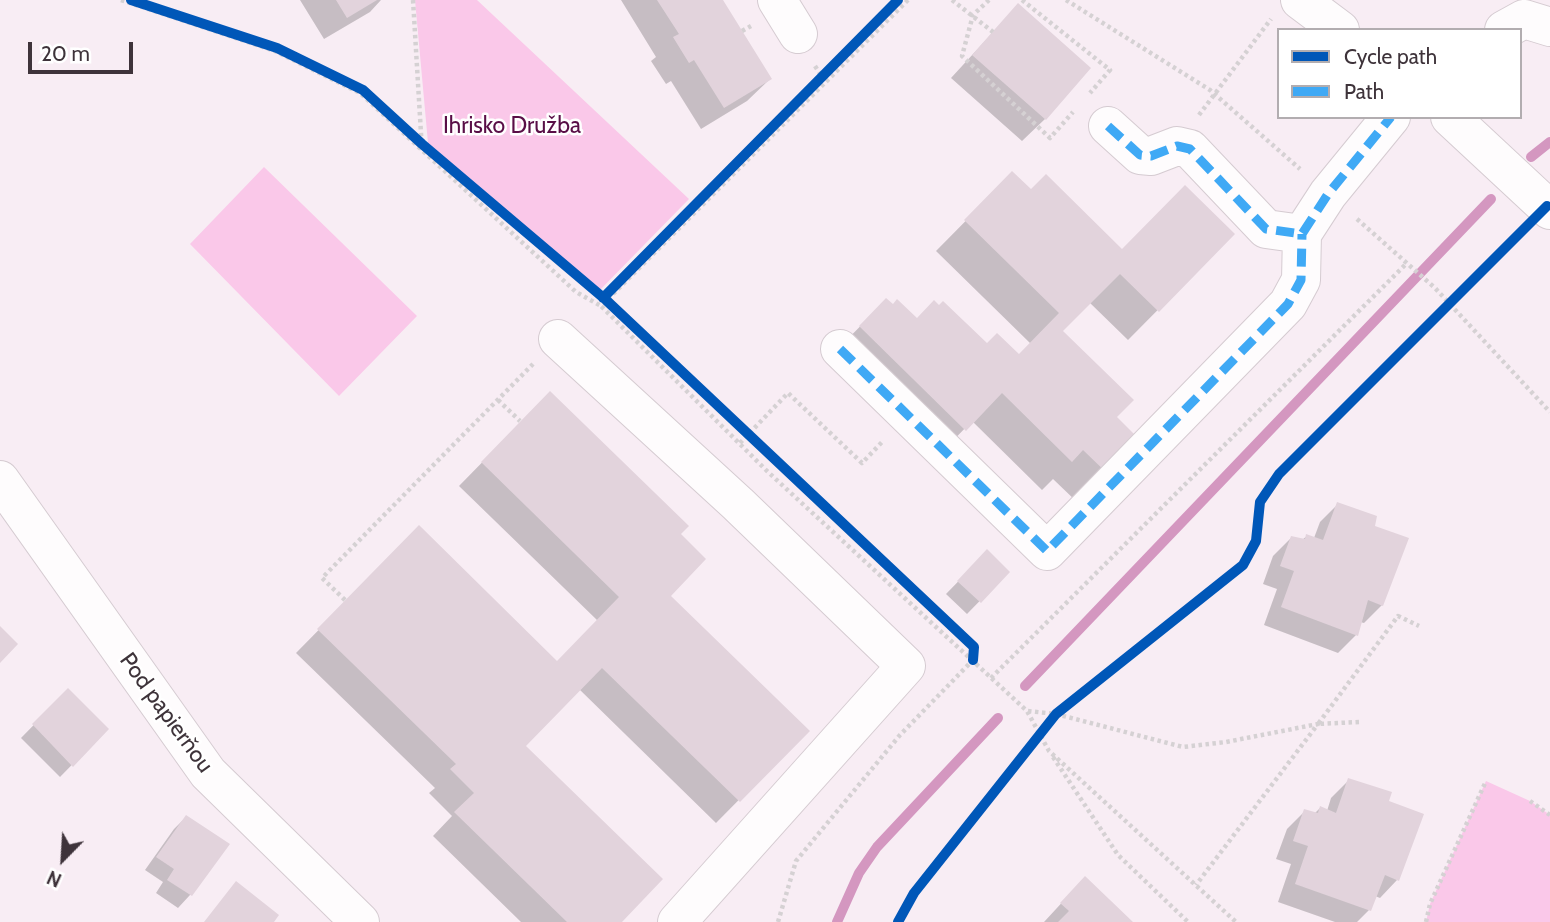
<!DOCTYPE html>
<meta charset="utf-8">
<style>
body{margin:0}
#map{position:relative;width:1550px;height:922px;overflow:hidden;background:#f8edf4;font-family:Cabin,sans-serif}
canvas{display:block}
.legend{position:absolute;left:1277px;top:28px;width:245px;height:91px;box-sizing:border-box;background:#fff;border:2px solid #b2adb0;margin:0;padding:9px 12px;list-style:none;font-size:21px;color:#3e333a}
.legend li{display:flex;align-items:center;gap:14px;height:35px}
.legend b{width:35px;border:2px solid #b2adb0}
.north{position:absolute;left:28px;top:824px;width:70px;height:70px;-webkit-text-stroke:5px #fff;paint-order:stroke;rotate:204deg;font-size:19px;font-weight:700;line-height:28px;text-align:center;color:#3e333a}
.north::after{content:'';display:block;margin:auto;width:24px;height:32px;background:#3e333a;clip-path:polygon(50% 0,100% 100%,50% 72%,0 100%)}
.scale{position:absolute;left:28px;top:42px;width:105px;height:32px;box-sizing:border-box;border:4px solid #3e333a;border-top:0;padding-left:9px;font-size:21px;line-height:24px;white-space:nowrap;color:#3e333a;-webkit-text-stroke:5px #fff;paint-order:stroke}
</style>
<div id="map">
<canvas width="1550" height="922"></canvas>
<ul class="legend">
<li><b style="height:9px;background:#0057b8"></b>Cycle path</li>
<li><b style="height:9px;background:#3fa9f5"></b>Path</li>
</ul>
<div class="north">N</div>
<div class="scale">20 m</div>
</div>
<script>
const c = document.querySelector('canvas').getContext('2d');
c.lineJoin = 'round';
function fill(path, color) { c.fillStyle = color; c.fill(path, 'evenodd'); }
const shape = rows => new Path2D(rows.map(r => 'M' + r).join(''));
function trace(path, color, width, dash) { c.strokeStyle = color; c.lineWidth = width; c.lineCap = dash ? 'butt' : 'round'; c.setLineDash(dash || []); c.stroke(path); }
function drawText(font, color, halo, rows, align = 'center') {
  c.font = font + ' Cabin,sans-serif'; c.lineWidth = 5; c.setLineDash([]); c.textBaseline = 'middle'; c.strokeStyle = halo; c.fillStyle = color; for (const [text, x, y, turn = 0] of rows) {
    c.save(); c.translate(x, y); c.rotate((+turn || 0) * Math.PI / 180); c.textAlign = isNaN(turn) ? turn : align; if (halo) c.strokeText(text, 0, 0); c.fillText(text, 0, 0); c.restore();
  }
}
fill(shape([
 [415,0,477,0,689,199,599,291,584,281,428,143],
 [264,167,417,316,339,396,190,244],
 [1486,781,1530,801,1550,815,1550,922,1426,922,1430,904]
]), '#fac8e9');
fill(shape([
 [300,0,381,0,370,12,324,39],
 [621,0,721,0,770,79,747,101,701,129,671,81,666,84,651,61,656,57],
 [1018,5,1045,119,1022,141,951,78],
 [1012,174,1031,191,1122,251,1233,234,1128,340,1089,302,1061,331,1114,417,1134,436,1078,503,1053,479,1042,490,972,421,935,459,831,356,886,300,916,320,1019,356,1031,344,936,251],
 [550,393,679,534,669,596,807,731,716,823,579,689,523,746,619,922,521,922,433,836,452,816,429,793,435,788,296,653,419,528,557,663,598,621,459,486],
 [1338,504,1373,527,1382,605,1364,623,1360,622,1356,635,1338,653,1264,625,1277,589,1263,584,1273,556,1291,538,1302,540,1307,536,1314,538,1320,522],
 [987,552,1008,572,967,614,946,594],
 [68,690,107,729,60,777,21,738],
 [1349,780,1397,880,1380,898,1375,896,1369,910,1357,922,1335,922,1278,902,1291,864,1276,859,1287,829,1305,811,1314,814,1320,808,1327,811,1331,798],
 [186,817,227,844,190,895,178,908,156,893,163,882,145,870,174,829],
 [1068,896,1131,922,1044,922]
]), '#0003');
trace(shape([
 [1531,157,1550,142],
 [1025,686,1491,199],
 [837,922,859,873,877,847,998,718]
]), '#d497c0', 10);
fill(shape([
 [336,0,377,0,347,18],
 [657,0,723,0,772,79,724,108,694,60,689,63,673,37,679,34],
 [1018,3,1091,68,1046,120,972,55],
 [1012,171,1031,189,1046,174,1122,249,1185,185,1235,234,1159,312,1120,274,1063,331,1134,400,1117,417,1136,436,1109,475,1083,450,1072,462,1002,393,966,431,859,326,886,298,893,304,897,299,917,318,934,300,939,305,943,301,987,343,997,333,1019,354,1059,313,964,220],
 [550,391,689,526,681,534,706,559,671,596,810,731,740,802,602,668,526,746,663,879,622,922,567,922,454,812,474,793,450,769,456,764,317,629,419,525,557,661,619,597,481,462],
 [1337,502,1377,516,1375,526,1409,538,1383,606,1368,600,1358,636,1281,607,1294,571,1280,566,1291,536,1305,539,1306,534,1323,540],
 [987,549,1010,572,981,603,957,581],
 [0,626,18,644,0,663],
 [68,688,109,729,73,767,32,724],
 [1348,778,1392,792,1389,801,1424,814,1399,881,1385,875,1371,911,1295,884,1308,846,1293,841,1304,809,1318,813,1320,806,1336,813],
 [186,815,230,844,192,896,167,880,174,869,156,857],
 [1085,876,1133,922,1058,922,1069,911,1060,903],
 [236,881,279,915,274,922,204,922]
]), '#e2d3dc');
const minor = shape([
 [777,0,798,34],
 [1300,0,1340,30],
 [1504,30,1524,19,1550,27],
 [1450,117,1550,210],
 [1108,126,1140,155,1151,156,1177,146,1190,149,1266,229,1302,234,1328,194,1391,117],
 [558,339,738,504,906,666,677,922],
 [840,349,1047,551,1288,304,1301,280,1302,234],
 [0,480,208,773,360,922]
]);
trace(minor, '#d5cbd1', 40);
trace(shape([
 [121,0,275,51,360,93,576,292,601,306],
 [413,0,422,150],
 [908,0,601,306,767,471,1027,711,1049,751,1236,922],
 [952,0,993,32],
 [989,0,973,15,962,56,1050,138,1073,112],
 [1022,0,1110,70,1090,93],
 [1066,0,1210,90,1300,169],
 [742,31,751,26],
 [815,66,825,81],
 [1199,115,1271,19],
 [1357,219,1435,288,1550,412],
 [498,400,520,421],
 [740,443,788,393,862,463,884,440],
 [345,600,322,578,533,364],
 [991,678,1407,263],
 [1028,711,1056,714,1183,747,1226,742,1318,724,1196,885],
 [1359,722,1318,724,1398,616,1419,626],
 [1053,757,1118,855,1188,922],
 [1530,801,1550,815],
 [778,922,796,861,900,735,973,660],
 [1426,922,1430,904,1486,781]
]), '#d5d1d3', 4.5, [3.5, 3.5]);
trace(minor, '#fefcfd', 38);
trace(shape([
 [1108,126,1140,155,1151,156,1177,146,1190,149,1266,229,1302,234,1328,194,1391,117],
 [840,349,1047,551,1288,304,1301,280,1302,234]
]), '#3fa9f5', 9, [18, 9]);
trace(shape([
 [131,0,277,48,363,90,422,144,606,300,974,647,973,660],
 [603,298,898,0],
 [898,922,914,893,1056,714,1243,565,1256,541,1260,502,1279,474,1547,206]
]), '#0057b8', 10);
drawText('23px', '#590e47', '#fff', [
 ["Ihrisko Družba",512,126]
]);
drawText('23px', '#3e333a', '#fff', [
 ["Pod papierňou",166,713,54]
]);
</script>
